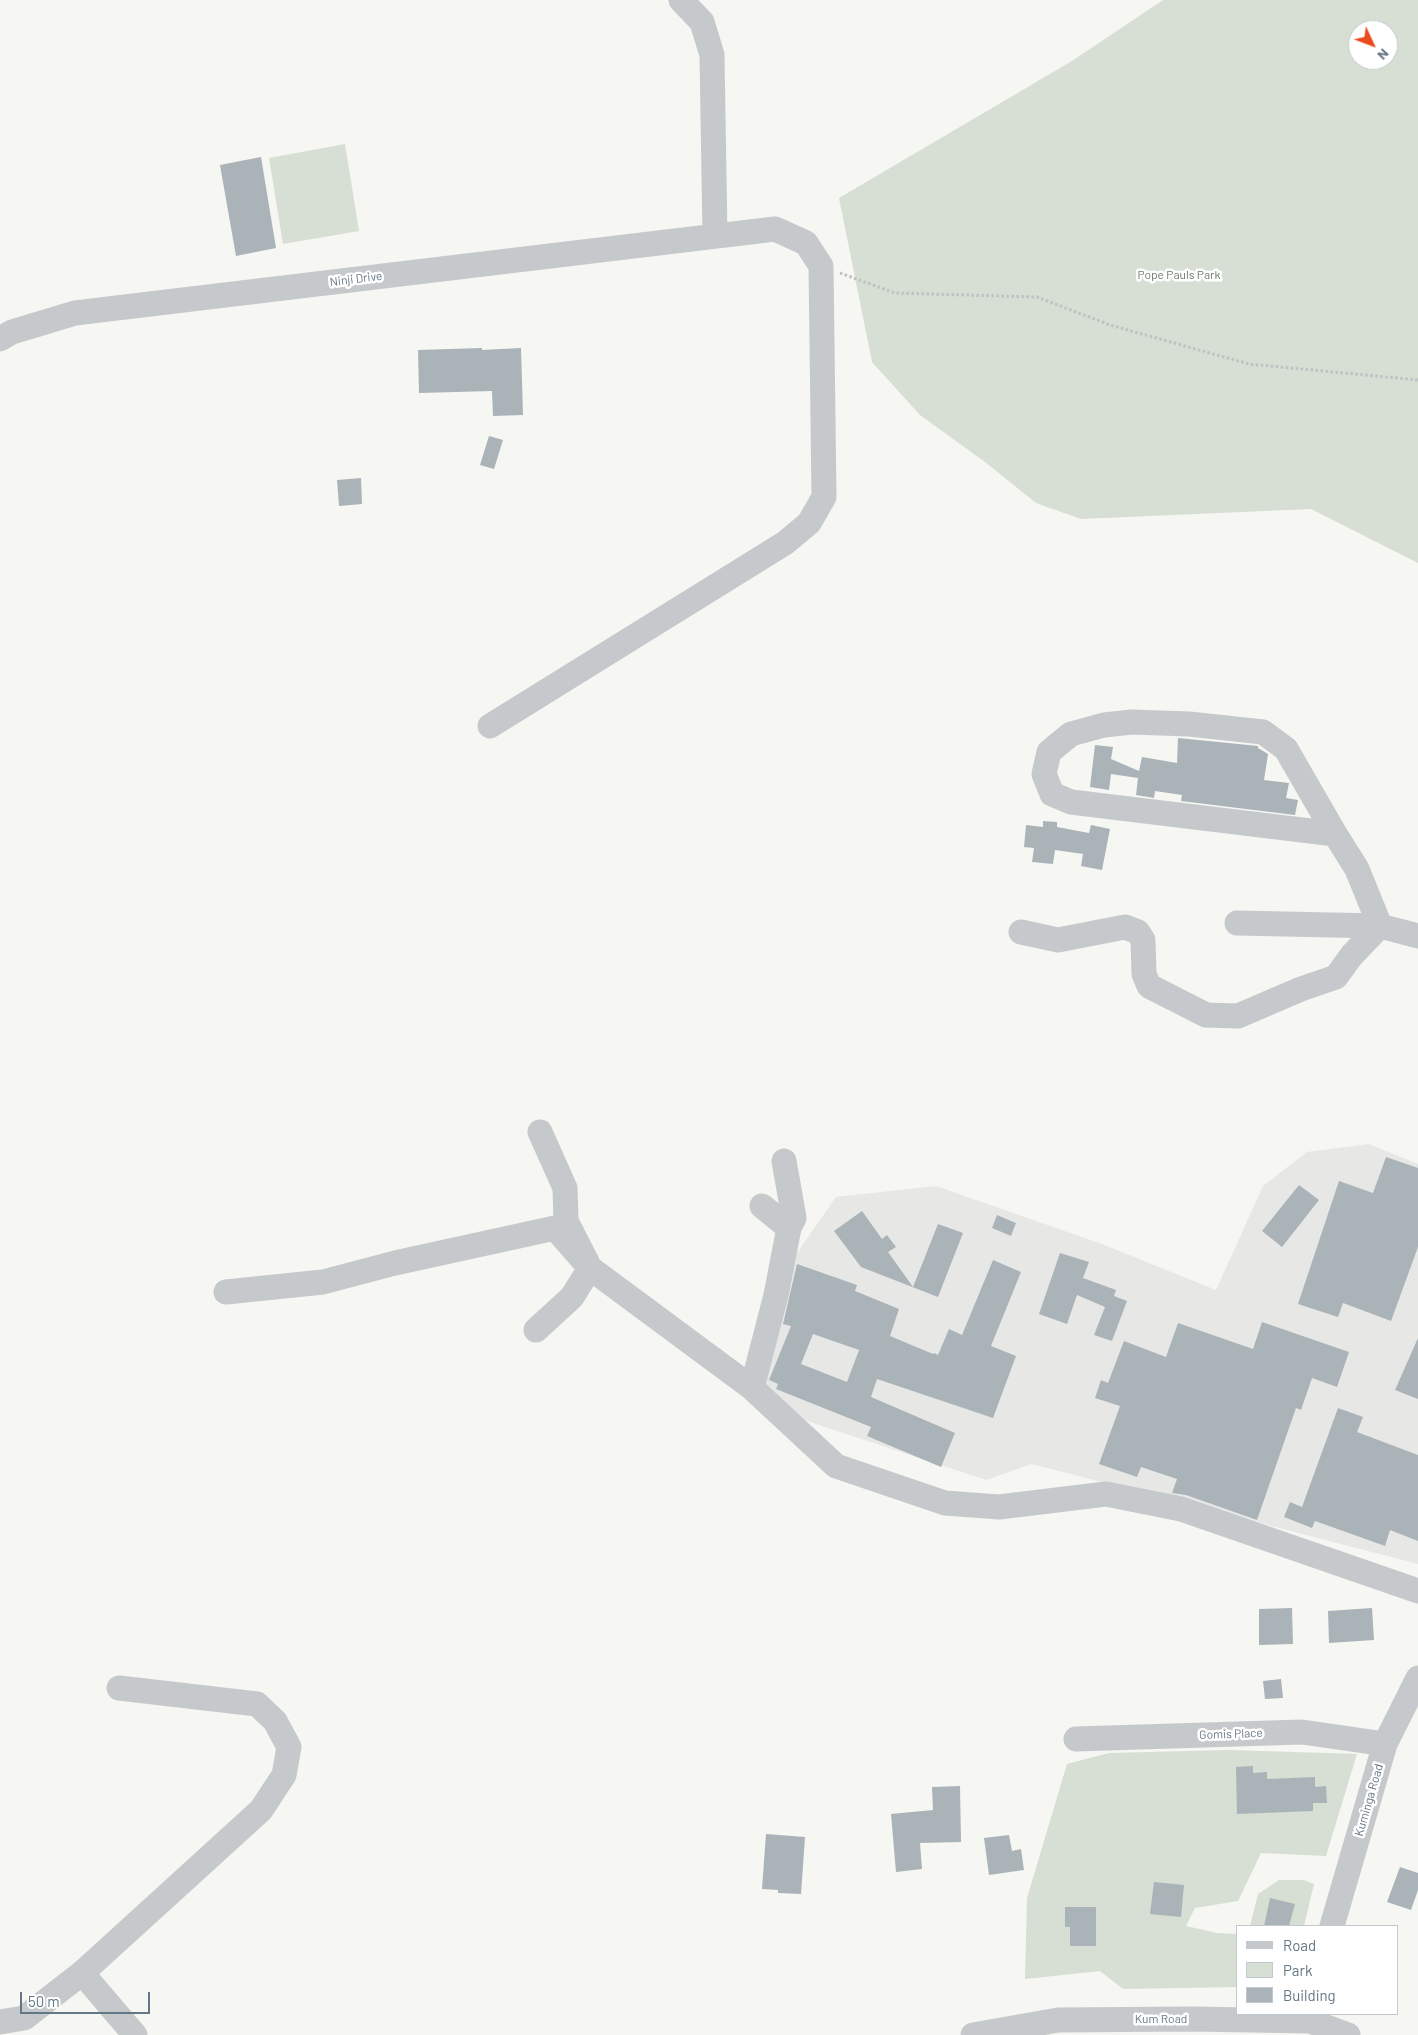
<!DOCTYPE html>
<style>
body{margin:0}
#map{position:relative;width:1418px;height:2035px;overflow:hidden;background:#f6f6f2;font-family:Barlow,sans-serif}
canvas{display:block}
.legend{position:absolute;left:1236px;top:1925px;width:162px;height:90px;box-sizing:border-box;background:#fff;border:1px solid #c1c9ce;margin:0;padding:6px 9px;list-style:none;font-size:15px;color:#647785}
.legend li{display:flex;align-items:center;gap:10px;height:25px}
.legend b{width:25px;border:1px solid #c1c9ce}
.north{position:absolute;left:1348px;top:20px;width:50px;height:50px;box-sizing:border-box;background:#fff;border:1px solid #c1c9ce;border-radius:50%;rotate:133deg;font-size:14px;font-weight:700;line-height:20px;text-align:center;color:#647785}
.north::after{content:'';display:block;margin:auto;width:18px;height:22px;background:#eb4a1d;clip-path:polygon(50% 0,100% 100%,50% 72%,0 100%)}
.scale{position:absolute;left:20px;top:1992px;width:130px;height:22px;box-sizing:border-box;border:2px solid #647785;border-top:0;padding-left:6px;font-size:15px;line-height:18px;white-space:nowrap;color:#647785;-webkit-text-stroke:4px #fff;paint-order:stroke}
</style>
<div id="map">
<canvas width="1418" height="2035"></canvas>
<ul class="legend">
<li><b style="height:6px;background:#c6c9cc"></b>Road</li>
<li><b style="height:14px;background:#d7ded3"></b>Park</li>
<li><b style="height:14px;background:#aab3b8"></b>Building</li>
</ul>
<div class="north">N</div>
<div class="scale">50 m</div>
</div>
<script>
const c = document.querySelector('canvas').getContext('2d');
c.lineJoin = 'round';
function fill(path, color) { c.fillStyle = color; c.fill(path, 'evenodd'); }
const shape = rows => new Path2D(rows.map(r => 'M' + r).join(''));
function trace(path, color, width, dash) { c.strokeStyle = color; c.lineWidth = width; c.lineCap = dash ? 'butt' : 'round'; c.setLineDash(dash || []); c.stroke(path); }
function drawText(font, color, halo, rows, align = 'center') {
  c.font = font + ' Barlow,sans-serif'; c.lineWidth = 5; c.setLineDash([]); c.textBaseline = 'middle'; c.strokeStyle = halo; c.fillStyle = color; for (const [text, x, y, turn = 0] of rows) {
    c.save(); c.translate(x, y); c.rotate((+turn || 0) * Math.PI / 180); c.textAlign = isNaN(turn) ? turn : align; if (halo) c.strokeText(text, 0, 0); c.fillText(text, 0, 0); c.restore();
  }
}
fill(shape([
 [1369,1144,1418,1164,1418,1564,1032,1464,986,1480,795,1417,753,1378,781,1276,836,1197,936,1186,1102,1244,1216,1290,1263,1186,1307,1152]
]), '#e7e8e6');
fill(shape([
 [1163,0,1418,0,1418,563,1311,509,1081,519,1036,503,985,462,920,415,872,362,839,198,1072,61],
 [1358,30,1388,30,1388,60,1358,60],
 [345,144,359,231,283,244,269,158],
 [1229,1750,1357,1754,1326,1856,1261,1853,1238,1901,1195,1908,1186,1926,1217,1933,1237,1934,1237,1987,1123,1989,1100,1971,1025,1979,1027,1898,1067,1764,1109,1753],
 [1279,1880,1304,1880,1314,1884,1304,1926,1250,1926,1258,1894]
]), '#d7ded3');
fill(shape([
 [261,157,276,248,236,256,220,165],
 [482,348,482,350,521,348,523,415,493,416,492,391,419,393,418,350],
 [489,436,503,440,494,469,480,465],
 [361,478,362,504,339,506,337,480],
 [1178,738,1258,746,1258,748,1268,754,1264,780,1289,783,1286,798,1298,800,1295,815,1181,801,1182,795,1155,791,1154,798,1136,795,1138,778,1111,774,1109,790,1090,787,1095,745,1113,747,1111,759,1139,771,1142,757,1177,763],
 [1043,821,1057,822,1057,827,1089,833,1091,825,1110,829,1102,870,1081,866,1083,854,1055,850,1053,864,1032,862,1034,848,1024,847,1026,825,1043,827],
 [1386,1157,1418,1168,1418,1247,1391,1321,1343,1303,1338,1317,1298,1304,1339,1181,1373,1193],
 [1299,1185,1319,1200,1282,1247,1262,1231],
 [862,1211,882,1239,887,1235,896,1247,888,1252,913,1287,938,1224,963,1233,938,1297,861,1267,834,1231],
 [997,1215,1016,1223,1011,1236,992,1228],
 [1060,1253,1089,1262,1083,1278,1116,1290,1114,1296,1127,1301,1112,1341,1094,1335,1105,1307,1077,1295,1067,1324,1039,1314],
 [993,1260,1021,1272,991,1346,1016,1356,993,1418,877,1379,871,1397,955,1433,941,1467,867,1436,871,1427,776,1389,778,1384,769,1380,791,1326,783,1324,797,1264,857,1285,855,1291,899,1309,890,1336,933,1354,934,1353,938,1355,949,1329,962,1335],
 [813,1334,859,1350,847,1382,801,1364],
 [1262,1322,1349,1352,1337,1387,1312,1378,1301,1410,1296,1408,1257,1520,1186,1495,1172,1493,1177,1479,1141,1467,1137,1477,1099,1464,1120,1406,1095,1398,1101,1380,1108,1383,1124,1341,1166,1357,1178,1323,1253,1349],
 [1418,1338,1418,1399,1395,1390],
 [1338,1408,1363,1417,1357,1432,1418,1455,1418,1541,1390,1530,1385,1546,1315,1521,1312,1528,1284,1517,1290,1502,1302,1507],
 [1292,1608,1293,1644,1259,1645,1259,1609],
 [1372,1608,1374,1640,1329,1643,1328,1611],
 [1281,1679,1283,1698,1265,1699,1263,1681],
 [1253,1766,1253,1773,1267,1772,1267,1779,1315,1777,1315,1787,1326,1786,1327,1803,1313,1803,1313,1811,1237,1814,1236,1767],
 [960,1786,961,1842,920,1843,922,1869,896,1872,891,1814,933,1810,932,1787],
 [766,1834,805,1837,801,1894,778,1893,778,1890,762,1889],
 [1009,1835,1012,1851,1021,1849,1024,1870,989,1875,984,1838],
 [1400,1867,1418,1873,1418,1890,1411,1910,1387,1902],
 [1154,1882,1184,1885,1181,1917,1150,1914],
 [1270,1898,1295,1904,1289,1926,1264,1926],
 [1065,1907,1096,1907,1096,1946,1070,1946,1070,1927,1065,1927]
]), '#aab3b8');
trace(shape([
 [840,273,895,293,1037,297,1110,325,1249,364,1418,380]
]), '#bfc1c3', 3, [2.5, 2.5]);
trace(shape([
 [681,0,702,22,712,55,715,236],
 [0,339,12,332,75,313,775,229,806,243,821,266,824,497,809,523,785,543,490,726],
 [1237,923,1380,926,1418,936],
 [1021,932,1058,940,1125,927,1138,932,1143,940,1144,974,1149,986,1206,1015,1238,1016,1301,989,1336,977,1352,955,1380,926,1357,869,1335,834,1071,802,1052,794,1044,774,1049,752,1071,734,1104,725,1132,722,1189,724,1263,732,1286,749,1335,834],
 [540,1132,565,1188,566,1221,590,1268,752,1388,836,1466,945,1503,999,1507,1106,1494,1181,1509,1418,1591],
 [762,1206,789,1228],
 [226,1292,323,1282,395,1263,555,1228,590,1268,572,1297,536,1330],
 [752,1388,776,1295,789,1228,794,1218,784,1161],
 [1076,1739,1302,1732,1385,1744],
 [1332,1926,1385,1744,1418,1678],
 [82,1973,135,2035],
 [0,2022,24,2018,82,1973,261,1810,284,1775,289,1747,275,1721,257,1704,119,1688],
 [973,2035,1058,2020,1192,2019,1310,2021,1348,2035]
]), '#c6c9cc', 25);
drawText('12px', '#687c63', '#fff', [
 ["Pope Pauls Park",1179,275]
]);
drawText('12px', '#647785', '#fff', [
 ["Ninji Drive",356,279,-7],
 ["Gomis Place",1231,1734,-2],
 ["Kuminga Road",1369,1800,-74],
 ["Kum Road",1161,2019]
]);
</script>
